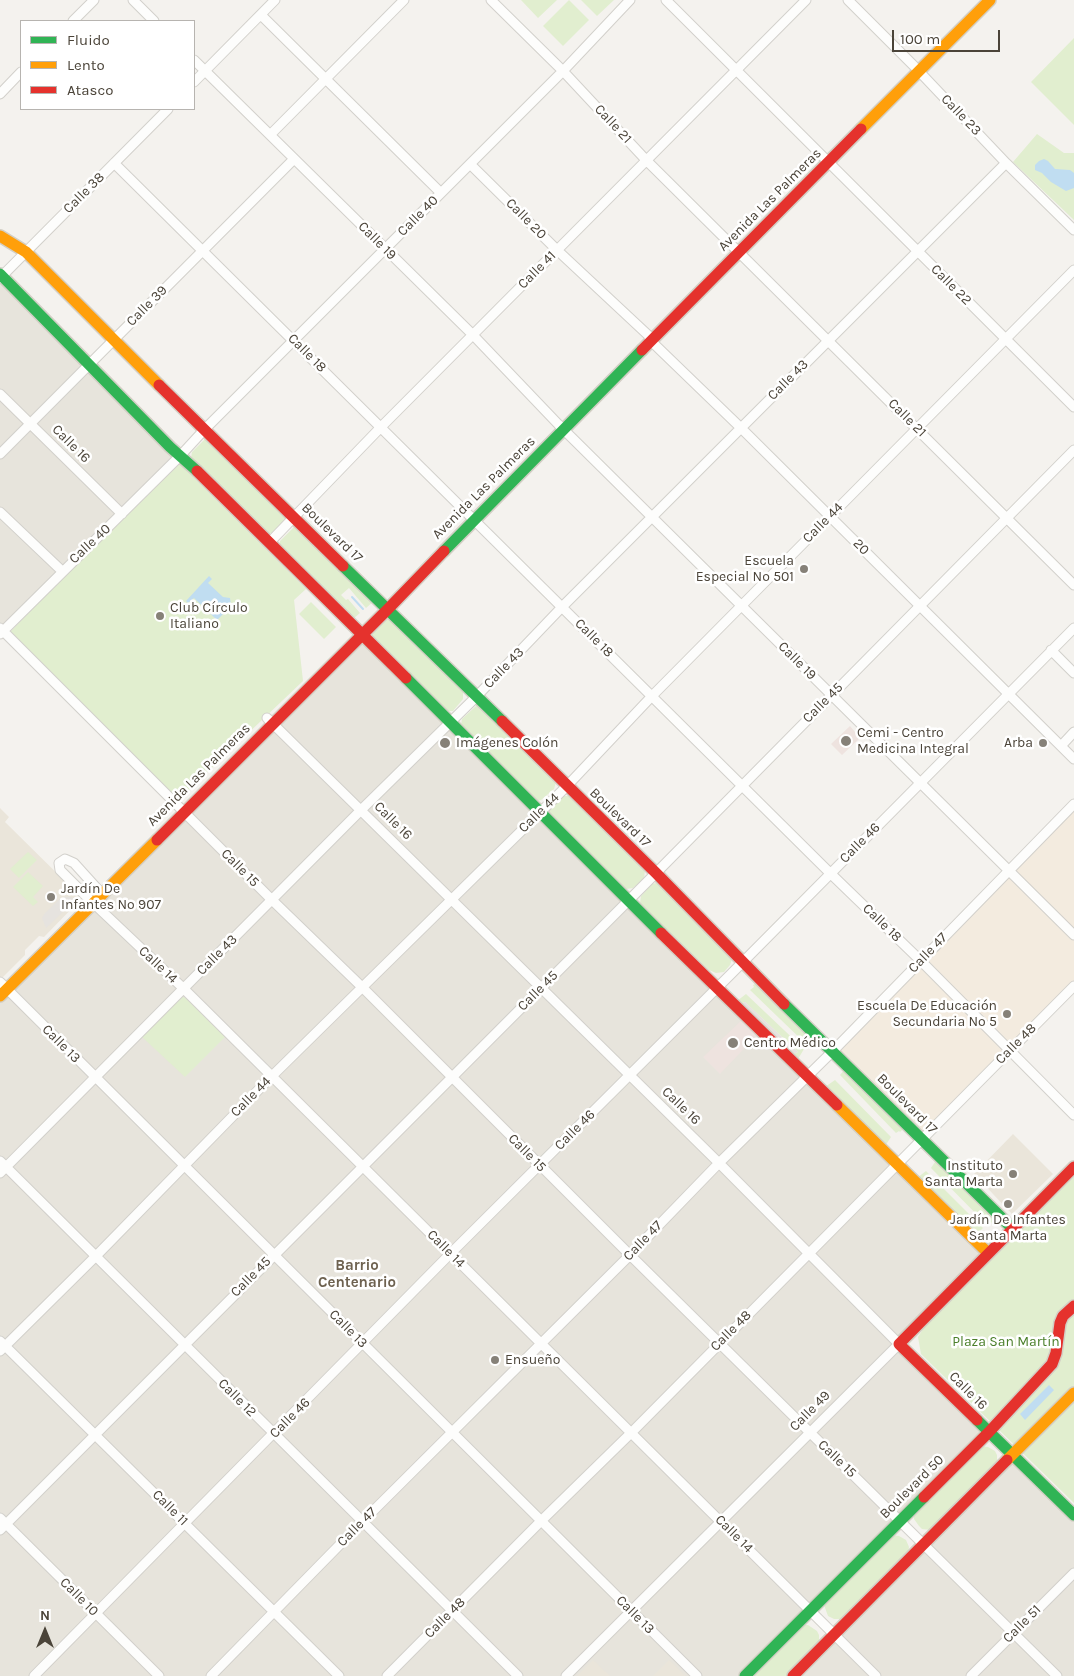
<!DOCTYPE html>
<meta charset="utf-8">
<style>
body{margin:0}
#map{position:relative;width:1074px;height:1676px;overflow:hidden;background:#f4f2ee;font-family:Karla,sans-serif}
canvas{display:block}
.legend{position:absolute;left:20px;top:20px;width:175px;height:90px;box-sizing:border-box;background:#fff;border:1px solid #b7b4b0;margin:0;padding:6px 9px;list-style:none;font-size:15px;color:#4b4439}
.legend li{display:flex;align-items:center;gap:10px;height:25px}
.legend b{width:25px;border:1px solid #b7b4b0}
.north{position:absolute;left:20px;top:1606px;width:50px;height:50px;-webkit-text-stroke:4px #fff;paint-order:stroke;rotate:0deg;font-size:14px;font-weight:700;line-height:20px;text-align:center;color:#4b4439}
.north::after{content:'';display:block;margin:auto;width:18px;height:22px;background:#4b4439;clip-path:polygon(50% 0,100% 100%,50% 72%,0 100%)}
.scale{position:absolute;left:892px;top:30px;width:108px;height:22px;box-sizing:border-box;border:2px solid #4b4439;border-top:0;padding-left:6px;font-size:15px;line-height:18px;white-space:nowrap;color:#4b4439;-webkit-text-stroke:4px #fff;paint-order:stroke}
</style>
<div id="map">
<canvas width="1074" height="1676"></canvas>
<ul class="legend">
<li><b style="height:6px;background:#30b455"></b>Fluido</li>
<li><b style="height:6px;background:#ff9f0a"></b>Lento</li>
<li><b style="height:6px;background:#e5322d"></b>Atasco</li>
</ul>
<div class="north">N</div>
<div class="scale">100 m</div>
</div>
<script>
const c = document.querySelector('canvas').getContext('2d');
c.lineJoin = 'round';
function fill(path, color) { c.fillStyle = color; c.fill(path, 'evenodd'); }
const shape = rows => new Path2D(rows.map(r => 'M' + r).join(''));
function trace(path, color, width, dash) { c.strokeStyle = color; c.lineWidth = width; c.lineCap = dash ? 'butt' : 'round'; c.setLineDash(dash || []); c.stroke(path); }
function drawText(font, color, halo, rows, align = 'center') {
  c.font = font + ' Karla,sans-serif'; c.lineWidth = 5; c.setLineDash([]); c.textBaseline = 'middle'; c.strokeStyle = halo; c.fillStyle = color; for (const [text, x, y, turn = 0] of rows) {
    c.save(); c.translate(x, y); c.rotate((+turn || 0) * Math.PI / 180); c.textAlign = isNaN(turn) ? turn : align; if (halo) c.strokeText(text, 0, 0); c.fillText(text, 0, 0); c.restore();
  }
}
fill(shape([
 [6,272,184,452,0,633,0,278],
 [362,633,988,1253,899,1344,989,1432,745,1676,0,1676,0,996],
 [1013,1456,1074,1515,1074,1676,793,1676]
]), '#e7e4dc');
fill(shape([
 [1074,806,1074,986,921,1139,833,1051]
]), '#f3ebdf');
fill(shape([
 [0,808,9,817,5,822,82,898,44,937,39,936,25,950,25,955,3,977,0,977],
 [1013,1134,1053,1174,1012,1214,974,1174],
 [593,1660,607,1673,610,1676,577,1676],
 [669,1660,686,1676,653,1676]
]), '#eae5da');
fill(shape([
 [850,726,860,738,842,755,831,744],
 [744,1018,759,1033,720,1074,703,1057]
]), '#eee3df');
fill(shape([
 [521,0,557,0,538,18],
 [569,0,589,20,563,46,543,26],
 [581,0,614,0,597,16],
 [1074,38,1074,125,1031,82],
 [1037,134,1064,153,1074,153,1074,220,1013,162],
 [205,439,287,518,275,533,268,533,191,458,192,452],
 [176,460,306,589,294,600,303,681,178,800,9,633],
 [297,526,374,601,366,608,349,588,341,595,346,600,348,599,360,613,353,619,280,545,280,541,294,527],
 [311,602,336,627,324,639,299,614],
 [386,616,463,691,463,699,453,711,445,711,370,633],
 [476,706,480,707,556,782,554,789,541,800,537,801,461,725,462,719],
 [563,796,571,796,645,870,644,879,633,888,626,889,548,813,548,810],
 [28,852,37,860,19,878,10,869],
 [28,872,43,886,33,897,38,902,33,906,13,887],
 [656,883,660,885,732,959,730,965,724,972,716,973,709,970,642,906,640,903,641,896,652,884],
 [757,983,816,1041,813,1044,811,1043,808,1046,750,990,754,987,753,985],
 [746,994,804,1049,798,1059,793,1054,798,1052,745,1002,740,1004,737,1001],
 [183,997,186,998,226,1036,185,1077,141,1036,180,998],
 [846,1068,905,1127,900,1132,899,1131,896,1133,840,1075],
 [835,1080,891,1137,885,1146,825,1087],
 [937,1159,996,1218,991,1223,990,1222,987,1225,931,1168],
 [926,1171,983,1228,980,1231,981,1233,976,1237,917,1178],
 [1074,1177,1074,1503,921,1354,918,1337,923,1329],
 [981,1446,988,1447,995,1451,997,1455,997,1463,931,1530,922,1529,919,1526,914,1519,914,1516],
 [891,1535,899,1536,906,1540,909,1547,908,1554,842,1619,834,1619,828,1616,824,1605],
 [802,1625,808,1625,817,1631,819,1635,819,1642,787,1676,750,1676]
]), '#e1eecf');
fill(shape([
 [65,897,70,897,75,900,46,928,42,918,45,913,60,899],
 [745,1002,798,1052,793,1054,740,1004]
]), '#e6e3df');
fill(shape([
 [1044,159,1048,161,1055,169,1070,170,1074,173,1074,188,1066,191,1051,182,1042,173,1035,170,1035,165,1039,161],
 [209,576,212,579,208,583,223,597,230,598,231,606,217,620,194,598,188,603,186,601],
 [1049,1385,1054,1390,1025,1420,1020,1414]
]), '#c0ddf1');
trace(shape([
 [352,597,363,609]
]), '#c0ddf1', 2);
const street = shape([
 [133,0,154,21],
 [491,0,563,71,646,160,1074,585],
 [666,0,1074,407],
 [848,0,914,66,1006,163,1074,230],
 [261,15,441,193],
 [73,21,94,0],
 [194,60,473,335,558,424,1074,935],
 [194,82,275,0],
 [0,94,21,72],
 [270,135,404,0],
 [114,163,830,873,921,961,1074,1115],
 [470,164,557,250,648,335,652,342,741,428,1074,759],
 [0,278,168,109],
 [0,394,122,514],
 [0,454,294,159],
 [0,512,62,571],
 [270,542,382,426,806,0],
 [0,628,272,900,363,988,630,1255,1057,1676],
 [0,634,181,455,204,430,563,71,630,0],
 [1051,650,1074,673],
 [267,718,719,1163,899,1344,566,1676],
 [1061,746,1074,732],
 [102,894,74,863,65,859,59,863,60,870,89,899,183,988,876,1676],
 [0,982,697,1676],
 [0,1161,518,1676],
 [0,1173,361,810,477,696,562,607,1006,163],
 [0,1341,339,1676],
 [0,1351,96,1256,271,1077,567,786,652,696,1074,270],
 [0,1518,159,1676],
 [0,1530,656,873,1074,450],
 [34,1676,450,1254,731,974,1074,628],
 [211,1676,362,1522,630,1255,719,1163,833,1051,1074,804],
 [387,1676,542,1520,632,1432,1074,986],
 [971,1676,1074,1573]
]);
const fast = shape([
 [0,274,170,447,197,471],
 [444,551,642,350],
 [343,566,502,721],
 [406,678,661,933],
 [784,1004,1013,1229],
 [977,1420,1074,1515],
 [745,1676,924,1497]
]);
const slow = shape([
 [861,129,990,0],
 [0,236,26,252,159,385],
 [0,996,157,840],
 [837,1105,988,1253],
 [1007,1460,1074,1393]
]);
const jam = shape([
 [642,350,861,129],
 [159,385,343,566],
 [197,471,406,678],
 [502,721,656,873,784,1004],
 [157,840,388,609,444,551],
 [661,933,837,1105],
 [977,1420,899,1344,1074,1167],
 [924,1497,989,1432,1052,1364,1056,1353,1060,1323,1063,1316,1074,1306],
 [793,1676,1007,1460]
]);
trace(street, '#d2d0cb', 11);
trace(fast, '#d3cfc5', 14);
trace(slow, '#d3cfc5', 14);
trace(jam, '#d3cfc5', 14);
trace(street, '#fdfdfc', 9);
trace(fast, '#30b455', 11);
trace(slow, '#ff9f0a', 11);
trace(jam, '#e5322d', 11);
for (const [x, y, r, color] of [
 [804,569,5,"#868178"],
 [160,616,5,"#868178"],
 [846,741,6,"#868178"],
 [445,743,6,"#868178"],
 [1043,743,5,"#868178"],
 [51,897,5,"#868178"],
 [1007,1014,5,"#868178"],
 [733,1043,6,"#868178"],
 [1013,1174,5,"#868178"],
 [1008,1204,5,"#868178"],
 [495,1360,5,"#868178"]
]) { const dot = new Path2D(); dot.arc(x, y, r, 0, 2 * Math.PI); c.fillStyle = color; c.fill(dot); trace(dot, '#fff', 2); }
drawText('14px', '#4b4439', '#fff', [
 ["Calle 23",961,115,46],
 ["Calle 21",613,124,47],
 ["Calle 38",84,193,-45],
 ["Avenida Las Palmeras",770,200,-45],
 ["Calle 40",418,216,-45],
 ["Calle 20",526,219,45],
 ["Calle 19",377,241,45],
 ["Calle 41",537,270,-45],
 ["Calle 22",951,285,45],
 ["Calle 39",147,306,-45],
 ["Calle 18",307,353,45],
 ["Calle 43",788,380,-45],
 ["Calle 21",907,418,45],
 ["Calle 16",71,444,45],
 ["Avenida Las Palmeras",484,488,-45],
 ["Calle 44",823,523,-45],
 ["Boulevard 17",332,533,44],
 ["Calle 40",90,544,-43],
 ["20",861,547,45],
 ["Calle 18",594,638,45],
 ["Calle 19",797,661,45],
 ["Calle 43",504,668,-46],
 ["Calle 45",823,703,-45],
 ["Avenida Las Palmeras",199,775,-45],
 ["Calle 44",539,813,-44],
 ["Boulevard 17",620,818,44],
 ["Calle 16",393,821,45],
 ["Calle 46",860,843,-45],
 ["Calle 15",240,868,45],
 ["Calle 18",882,923,44],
 ["Calle 47",928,953,-46],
 ["Calle 43",217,955,-45],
 ["Calle 14",158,965,43],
 ["Calle 45",538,991,-45],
 ["Calle 13",61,1044,45],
 ["Calle 48",1016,1044,-45],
 ["Calle 44",251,1097,-45],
 ["Boulevard 17",907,1104,45],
 ["Calle 16",681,1106,44],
 ["Calle 46",575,1130,-45],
 ["Calle 15",527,1153,45],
 ["Calle 47",643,1241,-46],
 ["Calle 14",446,1249,45],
 ["Calle 45",251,1277,-45],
 ["Calle 13",348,1329,45],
 ["Calle 48",731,1331,-45],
 ["Calle 16",968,1391,45],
 ["Calle 12",237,1398,45],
 ["Calle 49",810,1411,-45],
 ["Calle 46",290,1418,-45],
 ["Calle 15",837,1459,44],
 ["Boulevard 50",912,1487,-45],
 ["Calle 11",170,1508,45],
 ["Calle 47",357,1527,-45],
 ["Calle 14",734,1534,45],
 ["Calle 10",79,1597,45],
 ["Calle 13",635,1615,45],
 ["Calle 48",445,1618,-45],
 ["Calle 51",1022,1624,-45]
]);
drawText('14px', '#4b4439', '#fff', [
 ["Escuela",794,561,"right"],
 ["Especial Nº 501",794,577,"right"],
 ["Club Círculo",170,608],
 ["Italiano",170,624],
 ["Cemi - Centro",857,733],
 ["Medicina Integral",857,749],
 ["Imágenes Colón",456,743],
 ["Arba",1033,743,"right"],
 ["Jardín De",61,889],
 ["Infantes Nº 907",61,905],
 ["Escuela De Educación",997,1006,"right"],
 ["Secundaria Nº 5",997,1022,"right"],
 ["Centro Médico",744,1043],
 ["Instituto",1003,1166,"right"],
 ["Santa Marta",1003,1182,"right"],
 ["Jardín De Infantes",1008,1220,"center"],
 ["Santa Marta",1008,1236,"center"],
 ["Ensueño",505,1360]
], 'left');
drawText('14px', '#4a7f2a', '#fff', [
 ["Plaza San Martín",1006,1342]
]);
drawText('bold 15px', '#6e6250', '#fff', [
 ["Barrio",357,1266],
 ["Centenario",357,1283]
]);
</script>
